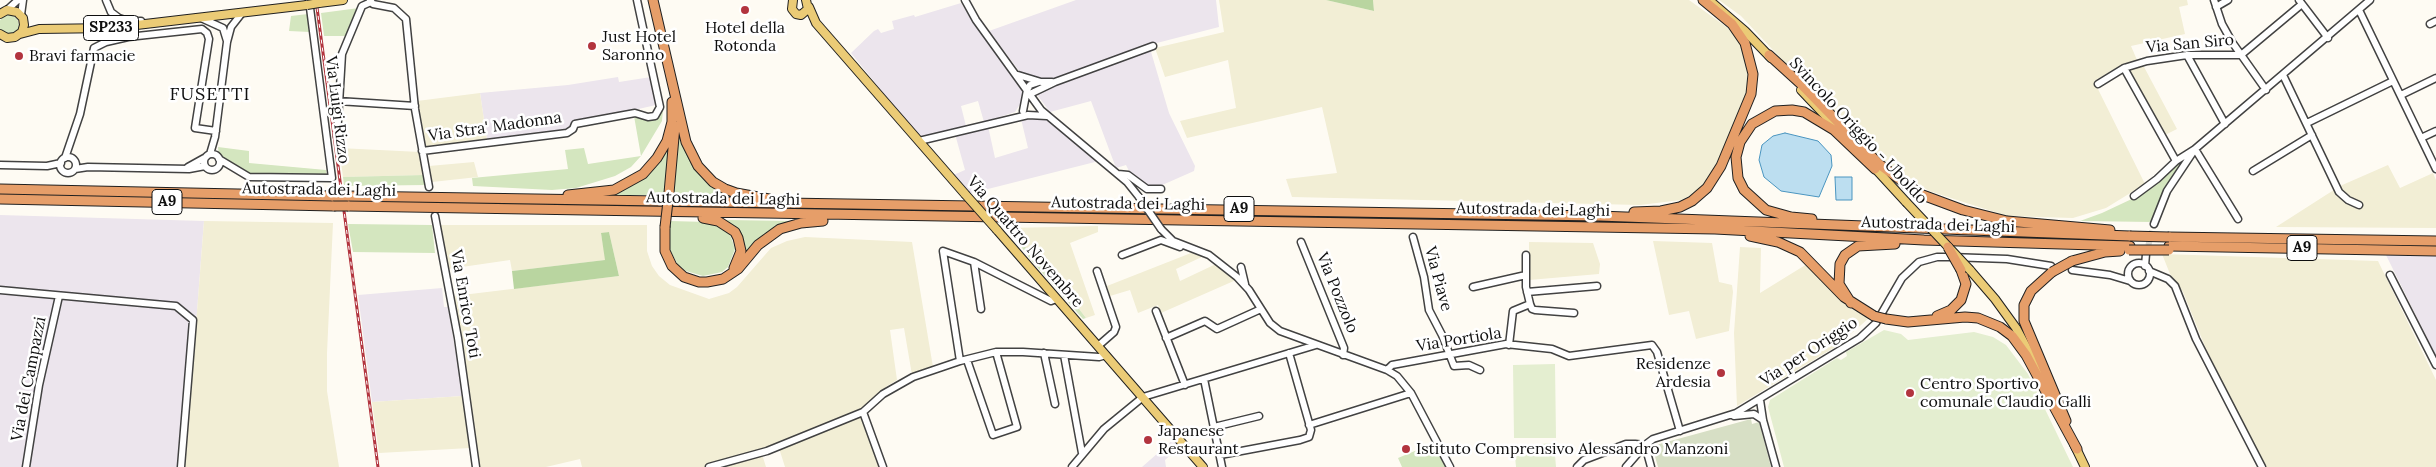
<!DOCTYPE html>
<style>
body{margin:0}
canvas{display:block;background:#fefbf3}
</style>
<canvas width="2436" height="467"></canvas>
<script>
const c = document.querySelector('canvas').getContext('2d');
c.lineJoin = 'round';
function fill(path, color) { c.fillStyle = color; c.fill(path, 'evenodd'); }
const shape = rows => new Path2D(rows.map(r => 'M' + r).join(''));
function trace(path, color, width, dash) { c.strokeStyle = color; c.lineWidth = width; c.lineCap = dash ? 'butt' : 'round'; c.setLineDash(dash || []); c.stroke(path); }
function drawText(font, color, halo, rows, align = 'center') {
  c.font = font + ' Lora,serif'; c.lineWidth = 5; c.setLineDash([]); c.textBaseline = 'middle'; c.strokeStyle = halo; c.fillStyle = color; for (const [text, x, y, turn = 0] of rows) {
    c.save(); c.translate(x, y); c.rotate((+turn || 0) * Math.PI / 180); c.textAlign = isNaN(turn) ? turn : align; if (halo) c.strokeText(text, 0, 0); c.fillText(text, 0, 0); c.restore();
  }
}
fill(shape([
 [1076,0,1216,0,1219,27,1149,45,1169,113,1195,166,1194,171,1160,186,1148,188,1130,173,1126,165,1116,168,1091,101,1050,112,989,31],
 [961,3,975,25,1022,88,1024,98,1015,112,984,122,978,101,961,106,966,126,919,137,851,53,874,31,878,29,881,33,894,29,892,21,914,15,915,17],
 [618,77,619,82,651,77,656,105,573,124,569,130,487,140,480,93,568,85],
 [1031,116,1046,118,1099,161,968,194,951,176,965,170,955,134,988,126,995,158,1028,148,1021,119],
 [0,215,204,221,185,467,0,467],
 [2385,253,2436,255,2436,356],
 [442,288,444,307,448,307,463,396,372,402,358,295],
 [1175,438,1181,446,1165,460,1166,467,1142,467]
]), '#ece5ed');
fill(shape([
 [1219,0,1326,0,1374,11,1373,0,1689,0,1732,31,1745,50,1751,73,1748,97,1714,175,1700,190,1681,200,1640,205,1292,197,1286,179,1337,173,1322,107,1187,138,1180,121,1236,108,1228,60,1165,77,1155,48,1224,32],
 [1719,0,2187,0,2188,5,2179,7,2185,34,2131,46,2137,60,2125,63,2094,81,2145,184,2106,208,2073,218,2007,216,1929,191,1865,148,1741,16],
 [2143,65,2177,129,2165,135,2128,70],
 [480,93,487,140,425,147,417,101],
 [339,148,420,152,424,175,343,177],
 [474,162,478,177,432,182,429,166],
 [2388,165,2400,188,2433,173,2436,180,2436,228,2276,227,2340,186],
 [204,221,333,223,327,353,327,391,339,467,185,467],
 [439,225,647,225,647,251,652,266,659,276,670,285,709,299,729,293,737,287,771,248,787,241,805,237,912,242,933,367,912,375,904,328,890,330,897,380,887,386,861,409,880,467,785,467,778,445,761,451,766,467,582,467,580,459,546,467,478,467,454,296,619,276,609,232,601,234,606,260,512,271,510,260,448,269],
 [1098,226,1098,232,1070,243,1095,315,1086,318,1063,288,1008,228],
 [1653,241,1712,243,1719,282,1732,285,1733,292,1729,331,1696,339,1689,311,1669,315],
 [1529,242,1593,243,1600,264,1599,274,1529,280],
 [1740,247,1761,248,1760,293,1807,264,1848,307,1869,318,1837,346,1737,406,1734,333],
 [1191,253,1204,256,1176,269,1180,281,1216,264,1236,280,1161,313,1158,305,1138,313,1130,290,1110,296,1107,286],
 [2162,254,2378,261,2436,380,2436,467,2265,467,2206,349,2183,292,2170,274],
 [463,396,470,448,379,453,372,402]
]), '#f2eed5');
fill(shape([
 [359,8,348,36,324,36,321,13],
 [308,14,310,32,289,31,291,16],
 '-1 25a10 10 0 1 1 20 0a10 10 0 1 1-20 0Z',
 [663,110,662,121,641,156,631,167,615,176,576,188,552,190,473,186,472,178,568,169,565,150,584,148,588,164,641,156,634,116,656,118],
 [679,132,688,154,735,197,673,195],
 [671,139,664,195,609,195,626,188],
 [218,147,249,151,249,163,326,170,327,177,249,175,219,156],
 [2186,155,2160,198,2152,222,2080,221,2102,213,2136,197],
 [424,175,426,185,344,186,343,177],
 [727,220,791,221,742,260,742,255],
 [670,221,707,222,729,231,735,249,728,267,722,272,703,276,686,271,678,265,668,246],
 [348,224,432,225,435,253,353,252],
 [1008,228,1063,288,1086,318,1083,319,1030,259],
 [1434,443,1446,467,1402,467,1398,458]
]), '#d4e6bf');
fill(shape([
 [1326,0,1373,0,1374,11],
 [609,232,619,276,514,289,512,271,605,260,601,233]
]), '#b9d5a0');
fill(shape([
 [1751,419,1752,424,1759,422,1771,467,1658,467,1652,446]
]), '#d7dfc5');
fill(shape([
 [1884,330,1901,334,1908,340,1974,332,1993,337,2006,345,2028,374,2073,467,1784,467,1768,407,1770,400,1837,358,1841,360,1847,356,1846,352],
 [1555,364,1556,438,1514,438,1513,365],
 [1554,443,1556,467,1516,467,1514,446]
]), '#e4eed0');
const water = shape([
 [1785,133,1818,141,1831,155,1832,166,1819,197,1781,191,1764,177,1759,160,1762,145,1773,136,1785,133],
 [1835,177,1852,177,1852,200,1836,200,1835,177]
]);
fill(water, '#bcdef0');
trace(water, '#4a95c0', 1);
trace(shape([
 [2146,254,2154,224]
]), '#dad8d1', 6, [6, 3]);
const minor = shape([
 [106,0,111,12,119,18,128,21,141,21],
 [370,0,373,4,394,8,406,19,415,109,429,187],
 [965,0,976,20,1041,110,1127,182,1139,197],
 [2214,0,2222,24,2232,42,2266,90],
 [2299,0,2328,38],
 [2216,7,2228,0],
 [7,10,18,0],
 [2359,10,2436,169],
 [21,15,23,0],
 [201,18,223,28,227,41],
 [2430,24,2436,21],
 [2187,55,2225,124],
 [2124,68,2176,161],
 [1018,75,1041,82,1052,82],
 [2283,75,2339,192,2348,200,2359,205],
 [2098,84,2124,68,2147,61,2187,55,2241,55,2302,4],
 [1030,94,1055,82,1153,46],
 [2401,95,2436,78],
 [338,101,415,106],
 [1023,111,1027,90,1030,85,1039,82],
 [2307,123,2393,81],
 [337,137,342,54,362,6,371,2],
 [2421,138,2436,131],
 [919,141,1028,115,1047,116],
 [422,151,567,133,573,129,575,124,635,113,648,117,655,116,660,107,637,0],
 [210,154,215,137,227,42,231,27,242,13],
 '204 162a8 8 0 1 1 16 0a8 8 0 1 1-16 0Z',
 '60 165a8 8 0 1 1 16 0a8 8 0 1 1-16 0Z',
 [65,158,80,114,94,48,106,42,128,37,202,29,207,33,209,39,195,128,216,131],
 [219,159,249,177,332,178,309,0],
 [0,165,47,166,61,163],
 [188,167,206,157],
 [75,169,88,167,189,169,205,166],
 [2253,171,2312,135],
 [1118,174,1128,175,1147,189,1161,189],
 [2134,196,2157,179,2176,161,2195,149,2238,219],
 [435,216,458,338,476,467],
 [2154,224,2167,191,2195,149,2370,0],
 [1161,229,1173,241,1209,255,1237,277,1249,290,1270,323,1280,331,1387,370,1397,376,1411,393,1450,467],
 [1413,237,1424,277,1429,310,1442,335,1454,366,1469,365,1480,370],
 [1301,242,1344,348,1343,355],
 [1122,255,1161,240,1180,247],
 [974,262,981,309],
 '2128 274a11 11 0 1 1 22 0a11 11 0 1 1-22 0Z',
 [2145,266,2146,254],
 [1241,267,1245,284],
 [2072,270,2110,275,2130,281],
 [1097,271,1116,327,1114,332,1098,346],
 [2149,271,2168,279,2175,286,2196,339,2262,467],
 [2390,275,2436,365],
 [1473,287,1526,275],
 [0,290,176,306,193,320,181,467],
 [1527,292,1597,286],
 [1530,304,1532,309,1535,310,1574,313],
 [1156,311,1185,385],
 [1166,338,1205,321,1217,329,1261,309],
 [1509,345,1513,311,1530,304,1526,287,1526,255],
 [1044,353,1055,404],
 [1064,355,1082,453],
 [967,360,993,435,1017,427,996,352],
 [960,361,943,251,974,262,1051,301,1056,299],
 [1387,370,1392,365,1506,344,1552,349,1569,356,1652,345,1657,352,1680,431],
 [1204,379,1222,467],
 [1760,400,1763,420,1776,467],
 [863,412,883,467],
 [1734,416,1754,414,1763,420],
 [1309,425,1411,393],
 [1214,427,1259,416],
 [1220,455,1300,440,1309,437,1311,430,1289,353],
 [26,467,39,385,59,296],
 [709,467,767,451,863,412,883,394,913,377,960,361,996,352,1023,352,1099,357,1106,355],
 [1072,467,1104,429,1143,397,1316,345],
 [1577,467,1584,460,1626,444,1635,444,1645,445,1651,467],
 [1626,467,1645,445,1653,439,1736,413,1860,338,1876,323,1902,278,1919,262,1937,257,1950,257,2007,259,2051,266]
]);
const major = shape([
 [793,0,792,9,796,14,801,15,808,9,806,0],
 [1709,0,1745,31,1771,58],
 [319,3,343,0],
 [809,7,816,23,965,194],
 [0,14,7,10,17,12,23,18,24,25,22,32,15,37,7,38,0,34],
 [20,34,39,29,111,28,307,5],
 [1801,90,1840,131],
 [1872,165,1906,202],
 [997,230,1203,467],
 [1970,270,1995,299,2016,328,2040,373],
 [2074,444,2085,467]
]);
const highway = shape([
 [653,0,686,142,698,166,713,182,725,189,736,193,769,199],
 [1769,55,1802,85,1879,164,1920,194,1963,210,2007,221,2110,230],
 [0,189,333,196],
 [669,193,675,126],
 [568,195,614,190,643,174,657,158,667,141,672,122,672,102],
 [347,196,1599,216,2130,236],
 [0,199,334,206],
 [348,206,1715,229,1924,240,2130,246],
 [1634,212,1661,211,1680,207,1692,201,1707,188,1721,166,1751,94,1753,74,1745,43,1732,24,1703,0],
 [703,218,718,221,735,232,738,238,741,251,734,268],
 [1812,219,1791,217,1766,210,1744,190,1738,178,1736,157,1740,142,1752,124,1775,111,1792,110,1804,112,1834,130,1875,169],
 [665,227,665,251,672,266,684,277,699,282,707,282,723,279,738,269,758,245,780,229,801,223,823,221],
 [1750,236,1778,242,1800,252,1844,297,1874,316],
 [2169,237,2436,241],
 [2169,246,2436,251],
 [2072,261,2105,252,2120,251],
 [2052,272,2031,291,2024,305,2024,321,2066,421],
 [1851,303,1839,284,1840,264,1845,255,1858,246,1895,244],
 [1937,316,1951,310,1961,300,1966,284,1961,270],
 [1886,319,1908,322,1965,317,1978,318,2000,327,2012,336,2026,355,2077,449]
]);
trace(minor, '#424242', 9);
trace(major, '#202020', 10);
trace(highway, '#202020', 11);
trace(minor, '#fff', 6);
trace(major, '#ebcb76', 8);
trace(highway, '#e69e69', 9);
const rail = shape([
 [316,0,378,467]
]);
trace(rail, '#b2343e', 3);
trace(rail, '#fff', 1, [4]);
const minorBridge = shape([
 [1139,197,1161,229]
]);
const majorBridge = shape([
 [307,5,319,3],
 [965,194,997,230],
 [1906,202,1970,270]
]);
const highwayBridge = shape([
 [333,196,347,196],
 [334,206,348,206],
 [665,227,669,193],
 [2130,236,2169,237],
 [1948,247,1961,270],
 [2129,250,2169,250],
 [2052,272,2072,261],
 [1874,316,1886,319]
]);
trace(minorBridge, '#424242', 9, []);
trace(majorBridge, '#202020', 10, []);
trace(highwayBridge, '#202020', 11, []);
trace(minorBridge, '#fff', 6);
trace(majorBridge, '#ebcb76', 8);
trace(highwayBridge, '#e69e69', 9);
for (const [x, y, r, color] of [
 [745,10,5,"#b2343e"],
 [592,46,5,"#b2343e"],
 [19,56,5,"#b2343e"],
 [1721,373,5,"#b2343e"],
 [1910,393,5,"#b2343e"],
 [1148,440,5,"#b2343e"],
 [1406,449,5,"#b2343e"]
]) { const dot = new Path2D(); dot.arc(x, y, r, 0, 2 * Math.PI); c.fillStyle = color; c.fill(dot); trace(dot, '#fff', 2); }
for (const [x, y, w] of [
 [111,28,55],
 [167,202,30],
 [1239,209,30],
 [2302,248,30]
]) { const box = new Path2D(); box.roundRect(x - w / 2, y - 12.5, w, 25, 4); c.fillStyle = '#fff'; c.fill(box); trace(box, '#0f0f0f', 1); }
drawText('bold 15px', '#0f0f0f', null, [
 ["SP233",111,28],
 ["A9",167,202],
 ["A9",1239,209],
 ["A9",2302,248]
]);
drawText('16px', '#0f0f0f', '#fff', [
 ["Hotel della",745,28,"center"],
 ["Rotonda",745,46,"center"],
 ["Just Hotel",602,37],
 ["Saronno",602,55],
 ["Bravi farmacie",29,56],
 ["Residenze",1711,364,"right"],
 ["Ardesia",1711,382,"right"],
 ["Centro Sportivo",1920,384],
 ["comunale Claudio Galli",1920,402],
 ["Japanese",1158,431],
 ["Restaurant",1158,449],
 ["Istituto Comprensivo Alessandro Manzoni",1416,449]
], 'left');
drawText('16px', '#0f0f0f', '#fff', [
 ["Via San Siro",2190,44,-5],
 ["Via Luigi Rizzo",337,110,83],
 ["Via Stra' Madonna",495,127,-8],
 ["Svincolo Origgio - Uboldo",1858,131,47],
 ["Autostrada dei Laghi",319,190,1],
 ["Autostrada dei Laghi",723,199,1],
 ["Autostrada dei Laghi",1128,204,1],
 ["Autostrada dei Laghi",1533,210,1],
 ["Autostrada dei Laghi",1938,225,2],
 ["Via Quattro Novembre",1025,242,49],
 ["Via Piave",1438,279,75],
 ["Via Pozzolo",1337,293,68],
 ["Via Enrico Toti",465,304,80],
 ["Via Portiola",1459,340,-9],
 ["Via per Origgio",1809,352,-33],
 ["Via dei Campazzi",29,379,-79]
]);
c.letterSpacing = '1px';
drawText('18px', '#0f0f0f', '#fff', [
 ["FUSETTI",210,95]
]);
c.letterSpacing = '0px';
</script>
